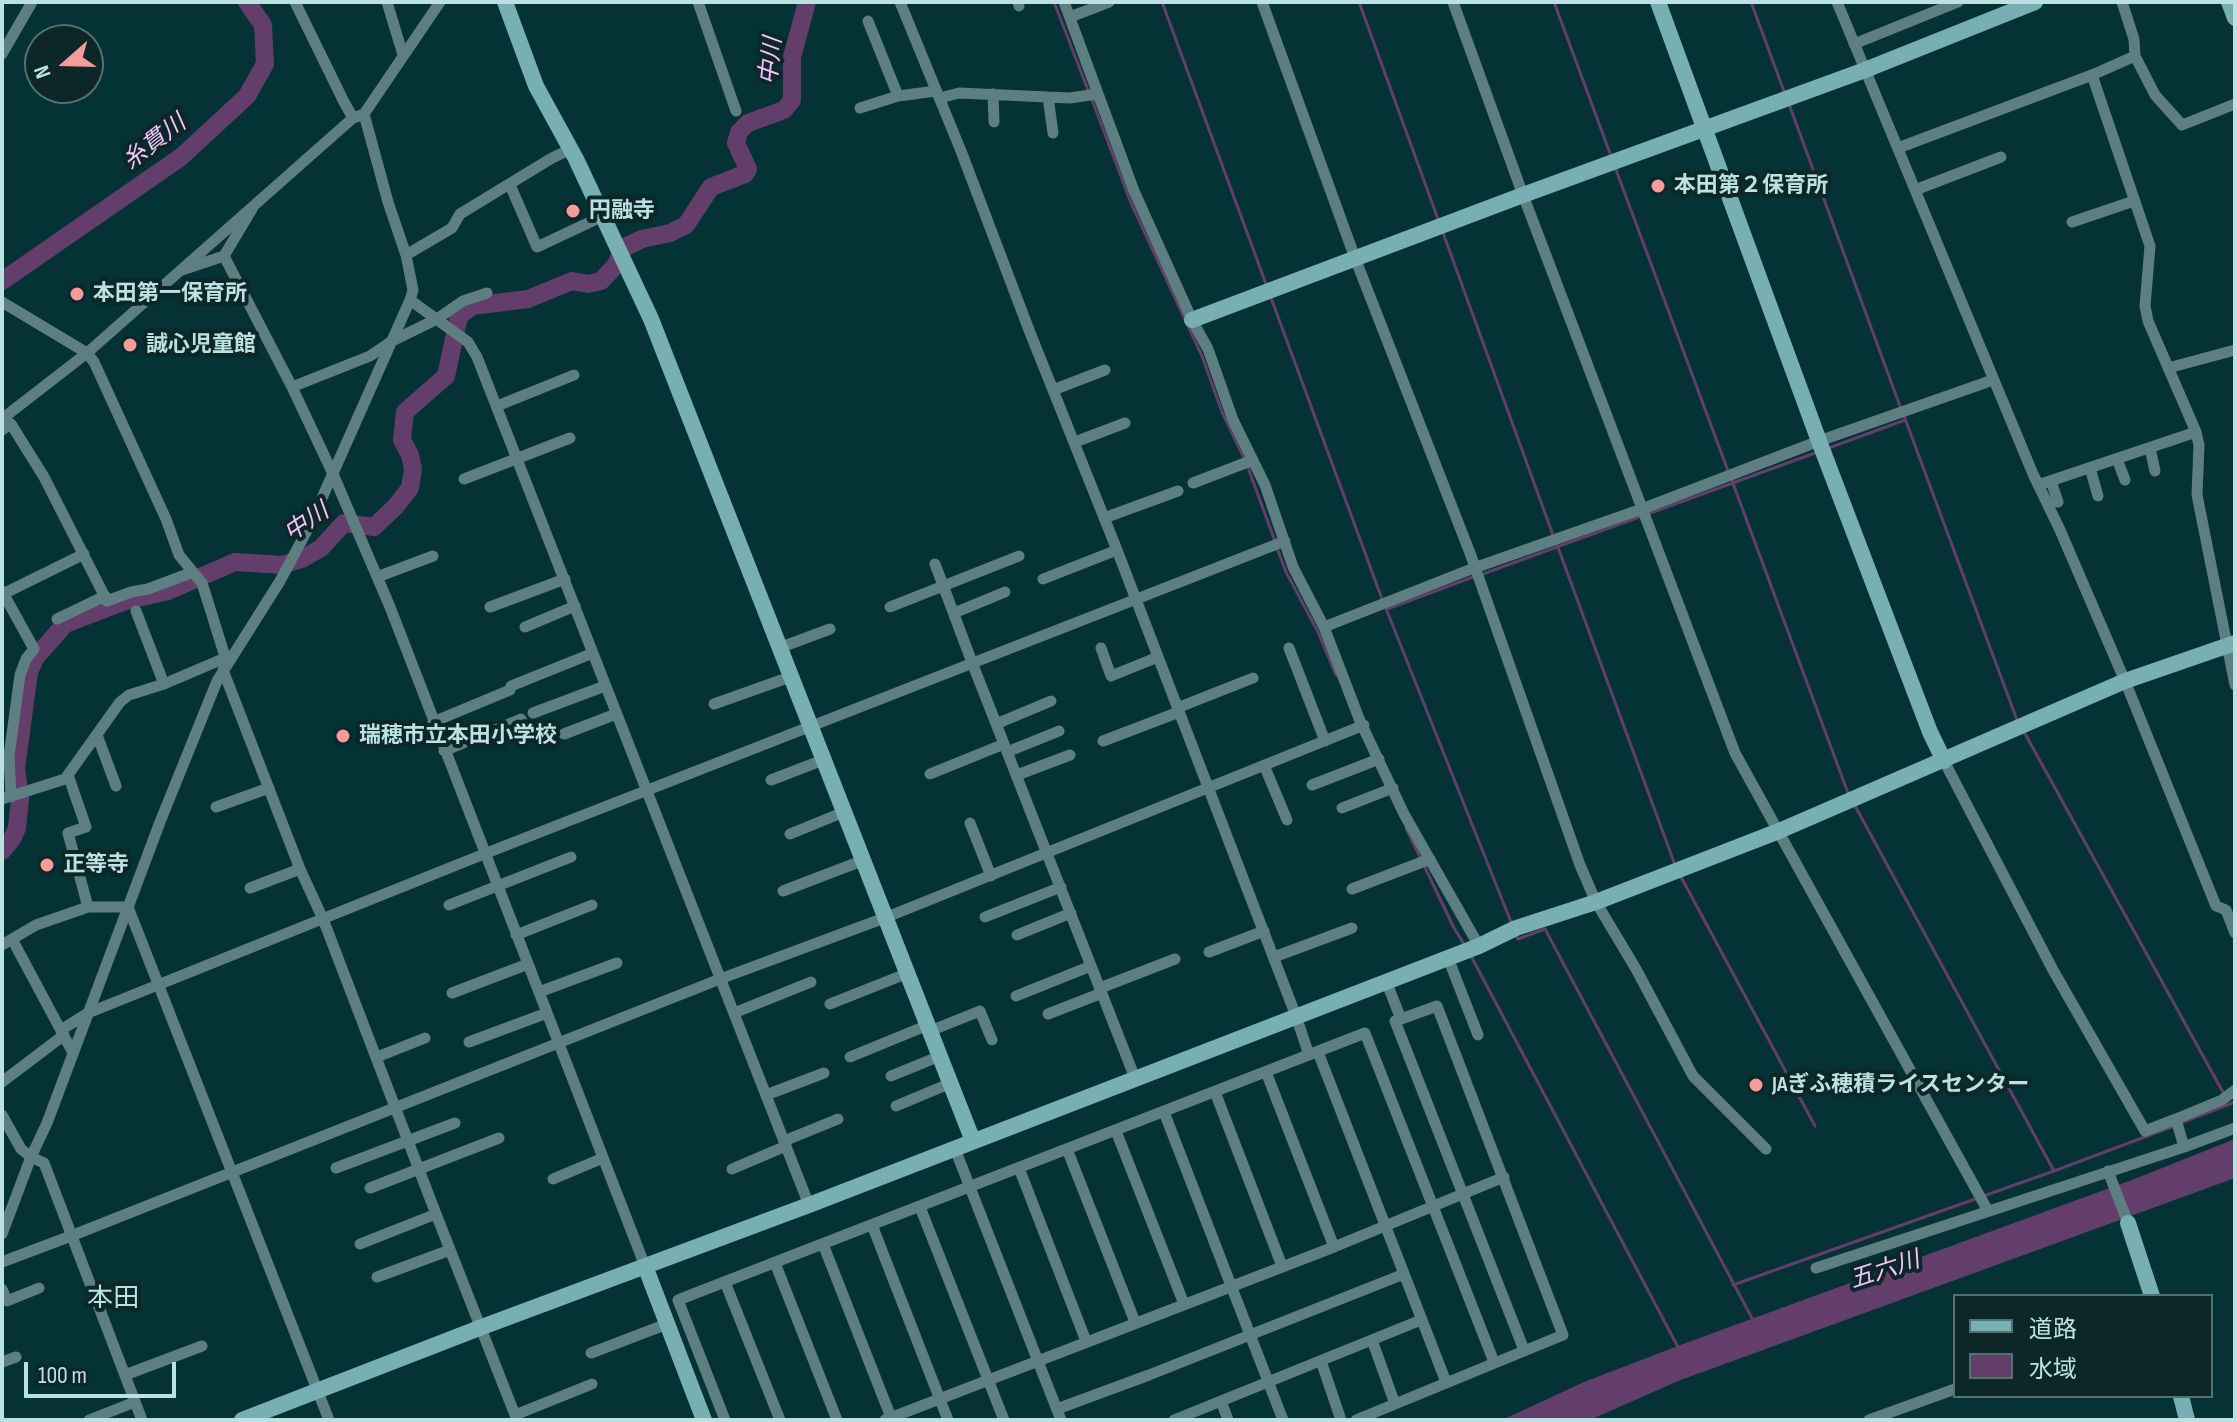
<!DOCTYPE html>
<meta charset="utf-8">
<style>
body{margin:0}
#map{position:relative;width:2237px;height:1422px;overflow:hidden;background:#053235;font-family:"Sofia Sans Condensed","Noto Sans JP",sans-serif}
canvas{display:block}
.frame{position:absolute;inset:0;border:4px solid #bce1e3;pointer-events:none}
.legend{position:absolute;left:1953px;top:1294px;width:260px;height:104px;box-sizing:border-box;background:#0d2628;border:2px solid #537173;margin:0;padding:10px 14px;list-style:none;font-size:24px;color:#bce1e3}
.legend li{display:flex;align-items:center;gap:16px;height:40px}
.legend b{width:40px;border:2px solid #537173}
.north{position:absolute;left:24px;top:24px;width:80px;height:80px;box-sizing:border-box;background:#0d2628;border:2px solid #537173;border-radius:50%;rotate:250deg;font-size:22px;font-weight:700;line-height:32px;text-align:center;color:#bce1e3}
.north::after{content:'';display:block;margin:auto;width:28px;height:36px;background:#f59b99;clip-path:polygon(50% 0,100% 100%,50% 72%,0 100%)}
.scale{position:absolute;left:24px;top:1362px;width:152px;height:36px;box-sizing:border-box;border:4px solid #bce1e3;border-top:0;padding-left:10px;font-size:24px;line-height:28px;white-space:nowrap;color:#bce1e3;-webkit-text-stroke:6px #0d2628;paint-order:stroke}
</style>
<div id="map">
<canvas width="2237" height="1422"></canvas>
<div class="frame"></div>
<ul class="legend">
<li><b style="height:10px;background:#78afb2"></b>道路</li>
<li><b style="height:22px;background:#633e6a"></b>水域</li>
</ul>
<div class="north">N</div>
<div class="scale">100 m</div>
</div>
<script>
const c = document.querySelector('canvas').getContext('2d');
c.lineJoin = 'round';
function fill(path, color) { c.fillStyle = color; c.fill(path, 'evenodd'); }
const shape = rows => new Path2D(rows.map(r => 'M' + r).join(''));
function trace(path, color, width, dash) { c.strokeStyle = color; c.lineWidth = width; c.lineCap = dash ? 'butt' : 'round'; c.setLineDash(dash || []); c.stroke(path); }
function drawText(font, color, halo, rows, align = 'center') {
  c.font = font + ' "Sofia Sans Condensed","Noto Sans JP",sans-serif'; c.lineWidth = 8; c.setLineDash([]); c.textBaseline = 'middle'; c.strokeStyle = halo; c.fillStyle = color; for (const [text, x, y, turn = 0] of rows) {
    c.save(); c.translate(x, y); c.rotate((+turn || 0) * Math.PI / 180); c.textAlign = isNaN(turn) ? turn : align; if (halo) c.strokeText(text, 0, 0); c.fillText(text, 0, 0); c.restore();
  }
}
fill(shape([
 [2235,1139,2235,1178,1678,1381,1590,1420,1502,1420,1584,1382,1683,1344,2137,1178]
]), '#633e6a');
trace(shape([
 [1054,2,1088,90],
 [1162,2,1266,284],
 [1359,2,1438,219],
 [1554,2,1611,156],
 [1751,2,1785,94],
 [1091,97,1131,203,1202,356,1222,412,1244,458],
 [1789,104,1901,409],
 [1615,167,1728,471],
 [1442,230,1553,535],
 [1270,295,1382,599],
 [1904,416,2017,720],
 [1826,449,1905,420],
 [1247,465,1275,541],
 [1731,478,1848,793],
 [1556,542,1675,865],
 [1277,548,1286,572,1318,632,1336,675],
 [1480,575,1815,453],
 [1385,606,1511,922],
 [1387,609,1473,577],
 [2023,730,2224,1094],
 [1854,804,2054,1171],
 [1406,828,1453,926,1465,946],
 [1680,875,1815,1126],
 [1515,933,1518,939,1545,929,1754,1322],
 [1471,956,1679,1349],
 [2181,1123,2235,1102],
 [1733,1285,2054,1171,2174,1126]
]), '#633e6a', 3);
trace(shape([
 [2,281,181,157,247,96,265,64,263,25,247,2],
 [2,851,12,839,17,828,20,799,16,769,29,672,36,657,65,624,125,601,168,591,235,562,282,565,302,559,321,548,344,523,374,527,396,506,410,488,413,469,410,455,402,440,405,412,446,376,459,316,472,306,528,299,572,281,588,284,601,281,615,266,625,247,642,239,670,233,686,225,711,187,745,174,748,169,736,143,739,132,748,123,784,110,792,100,792,57,807,2]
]), '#633e6a', 18);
trace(shape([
 [295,2,344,102,353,118],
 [387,2,403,55],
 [698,2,736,111],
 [900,2,961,151,1029,330,1117,550,1296,1016,1309,1055],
 [1018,2,1019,6],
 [1064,2,1134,191,1192,320,1208,349,1233,420,1265,485,1293,567,1324,627,1360,721,1404,814,1479,946],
 [1262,2,1355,258,1470,553,1580,865,1596,902,1636,969,1693,1076,1766,1149],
 [1453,2,1523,195,1735,753,1988,1211],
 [1837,2,2033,474,2060,530,2125,681,2216,906,2226,910,2235,933],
 [1070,17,1109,2],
 [868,21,898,96],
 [1854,44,1958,2],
 [2,54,32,2],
 [2135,56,2155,95,2182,125,2235,104],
 [2092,75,2150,246,2145,306,2148,321,2196,432,2199,445,2197,495,2235,685],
 [993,94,994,122],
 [1048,97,1053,133],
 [940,98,959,93,1070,98,1097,94],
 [860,108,898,96,936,91],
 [1898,148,2092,75,2135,56,2134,39,2122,2],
 [510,185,537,247,603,216],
 [1915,190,2001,157],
 [2072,222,2134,201],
 [406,255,452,228,460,214,552,158,571,149],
 [224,256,252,209],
 [182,270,224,256,292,387,333,474,390,607,645,1266],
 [410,300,468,342,477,357,809,1205],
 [2,302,87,353,94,362,166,519,179,555,202,583,227,663],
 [2168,368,2235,350],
 [292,387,370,356,392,341,437,319,463,301,487,293],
 [1053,390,1105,370],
 [497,406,574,375],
 [2,419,87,353,353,118,364,114,440,2],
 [2,430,11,424,44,477,107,601,131,592,148,589,193,572],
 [1075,442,1125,423],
 [2150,448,2155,471],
 [2117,459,2125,480],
 [2090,468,2098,496],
 [464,479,570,438],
 [2051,481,2058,502],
 [1193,483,1253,460],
 [2038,485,2196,432],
 [1104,518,1178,491],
 [935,564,973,665,1135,1078],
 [377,577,433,556],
 [1043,579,1117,550],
 [2,591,34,649,26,659,20,675,9,756,11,797],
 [3,594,84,554],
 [490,607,565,579],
 [890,607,1019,556],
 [136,611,164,684],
 [954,613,1005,592],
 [57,619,105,596],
 [525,627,575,606],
 [1324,627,1474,568,1642,509,1819,441,1993,380],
 [779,648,830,629],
 [1101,648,1111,676,1158,657],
 [1289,648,1325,741],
 [223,670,300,869,323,919,436,1214,517,1420],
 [714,704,790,677],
 [1177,708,1253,678],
 [533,713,605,686],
 [433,722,510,690,511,686,593,653],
 [996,724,1051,701],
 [564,734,616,714],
 [97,735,116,786],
 [1103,741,1179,712],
 [444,751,521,719],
 [1007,752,1059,731],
 [1944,761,2053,970,2145,1131,2176,1119,2184,1147],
 [1264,765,1287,820],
 [930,774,1004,744],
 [68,775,86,827,68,833,88,907],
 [1017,775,1070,755],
 [771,780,823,760],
 [1312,785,1379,759],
 [2,799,65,779,120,702,129,695,164,684,225,658],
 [216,807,269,788],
 [1342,808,1393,788],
 [970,823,991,876],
 [790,834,844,812],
 [250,888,300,869],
 [1352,889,1430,859],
 [783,891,864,860],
 [449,905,571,857],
 [128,907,329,1420],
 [985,917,1061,887],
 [516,935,592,905],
 [1017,935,1071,913],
 [12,939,73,1053],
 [2,945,36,925,88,907,128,907],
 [1209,952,1264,931],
 [1274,957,1352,928],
 [1448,958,1478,1035],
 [1386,981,1401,1019,1395,1021,1524,1350],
 [1100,988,1175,959],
 [539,992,617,963],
 [452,993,528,964],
 [1016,996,1091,966],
 [830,1004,908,973],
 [734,1013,811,982],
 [1048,1014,1102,993],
 [61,1030,88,1013,484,854,1285,541],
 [930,1031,980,1011,992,1040],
 [469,1042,547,1013],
 [1318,1052,1446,1382],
 [377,1057,425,1038],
 [850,1057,928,1025],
 [1266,1072,1334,1247],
 [891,1076,940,1056],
 [2,1082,64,1035],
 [1215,1092,1282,1266],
 [766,1095,824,1073],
 [896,1106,951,1083],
 [1164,1112,1283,1420],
 [2,1115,21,1149,31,1157,44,1163,142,1420],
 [2176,1119,2222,1100,2235,1090],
 [1116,1131,1184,1304],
 [784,1141,838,1119],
 [955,1149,1061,1420],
 [1067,1149,1135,1322],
 [336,1168,455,1123],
 [1019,1168,1086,1341],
 [732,1169,786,1146],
 [2108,1171,2128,1223],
 [553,1179,603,1158],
 [370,1188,499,1138],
 [920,1207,1004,1420],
 [872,1225,948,1420],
 [2,1234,31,1157,47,1123,160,822,217,681,280,581,310,525,410,300,413,290,406,255,388,202,364,114],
 [360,1244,436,1214],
 [823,1244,892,1420],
 [2,1262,71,1236,720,979,887,917,1364,725],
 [775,1263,837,1420],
 [1816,1268,2184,1147,2235,1128],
 [377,1277,450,1250],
 [725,1282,780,1420],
 [2,1289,7,1301,39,1288],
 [1372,1340,1395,1404],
 [591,1353,667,1324],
 [1321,1361,1341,1420],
 [2,1362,16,1357],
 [125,1375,202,1346],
 [1221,1401,1228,1420],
 [1057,1409,1149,1375,1404,1274],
 [515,1415,592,1384],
 [89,1420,135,1402],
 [725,1420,678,1300,1365,1033,1494,1362],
 [885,1420,1334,1247,1504,1177],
 [1174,1420,1421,1320],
 [1356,1420,1563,1335,1437,1006,1401,1019],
 [1869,1420,1955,1389]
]), '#5e7f81', 11);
trace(shape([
 [505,2,536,86,576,159,651,319,973,1141],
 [1658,2,1819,441,1930,732,1944,761],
 [2229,2,2235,18],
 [1192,320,1523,195,1865,70,2035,2],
 [2128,1223,2152,1296],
 [645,1266,704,1420],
 [2181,1396,2187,1420],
 [242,1420,482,1327,809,1205,1479,946,1516,928,1596,902,1779,831,2125,681,2235,643]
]), '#78afb2', 16);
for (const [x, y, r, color] of [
 [1658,186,8,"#f59b99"],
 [573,211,8,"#f59b99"],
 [77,294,8,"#f59b99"],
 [130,345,8,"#f59b99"],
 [343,736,8,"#f59b99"],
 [47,865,8,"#f59b99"],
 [1756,1085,8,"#f59b99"]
]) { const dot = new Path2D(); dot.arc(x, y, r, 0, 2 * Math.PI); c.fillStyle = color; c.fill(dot); trace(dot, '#0d2628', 3); }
drawText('bold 22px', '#bce1e3', '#0d2628', [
 ["本田第２保育所",1674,186],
 ["円融寺",589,211],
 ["本田第一保育所",93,294],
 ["誠心児童館",146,345],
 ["瑞穂市立本田小学校",359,736],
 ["正等寺",63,865],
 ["JAぎふ穂積ライスセンター",1772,1085]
], 'left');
drawText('italic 24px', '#f3c4fc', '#0d2628', [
 ["中川",772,61,-84],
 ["糸貫川",155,143,-38],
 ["中川",307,523,-34],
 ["五六川",1885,1271,-18]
]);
drawText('26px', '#bce1e3', '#0d2628', [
 ["本田",113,1299]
]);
</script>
